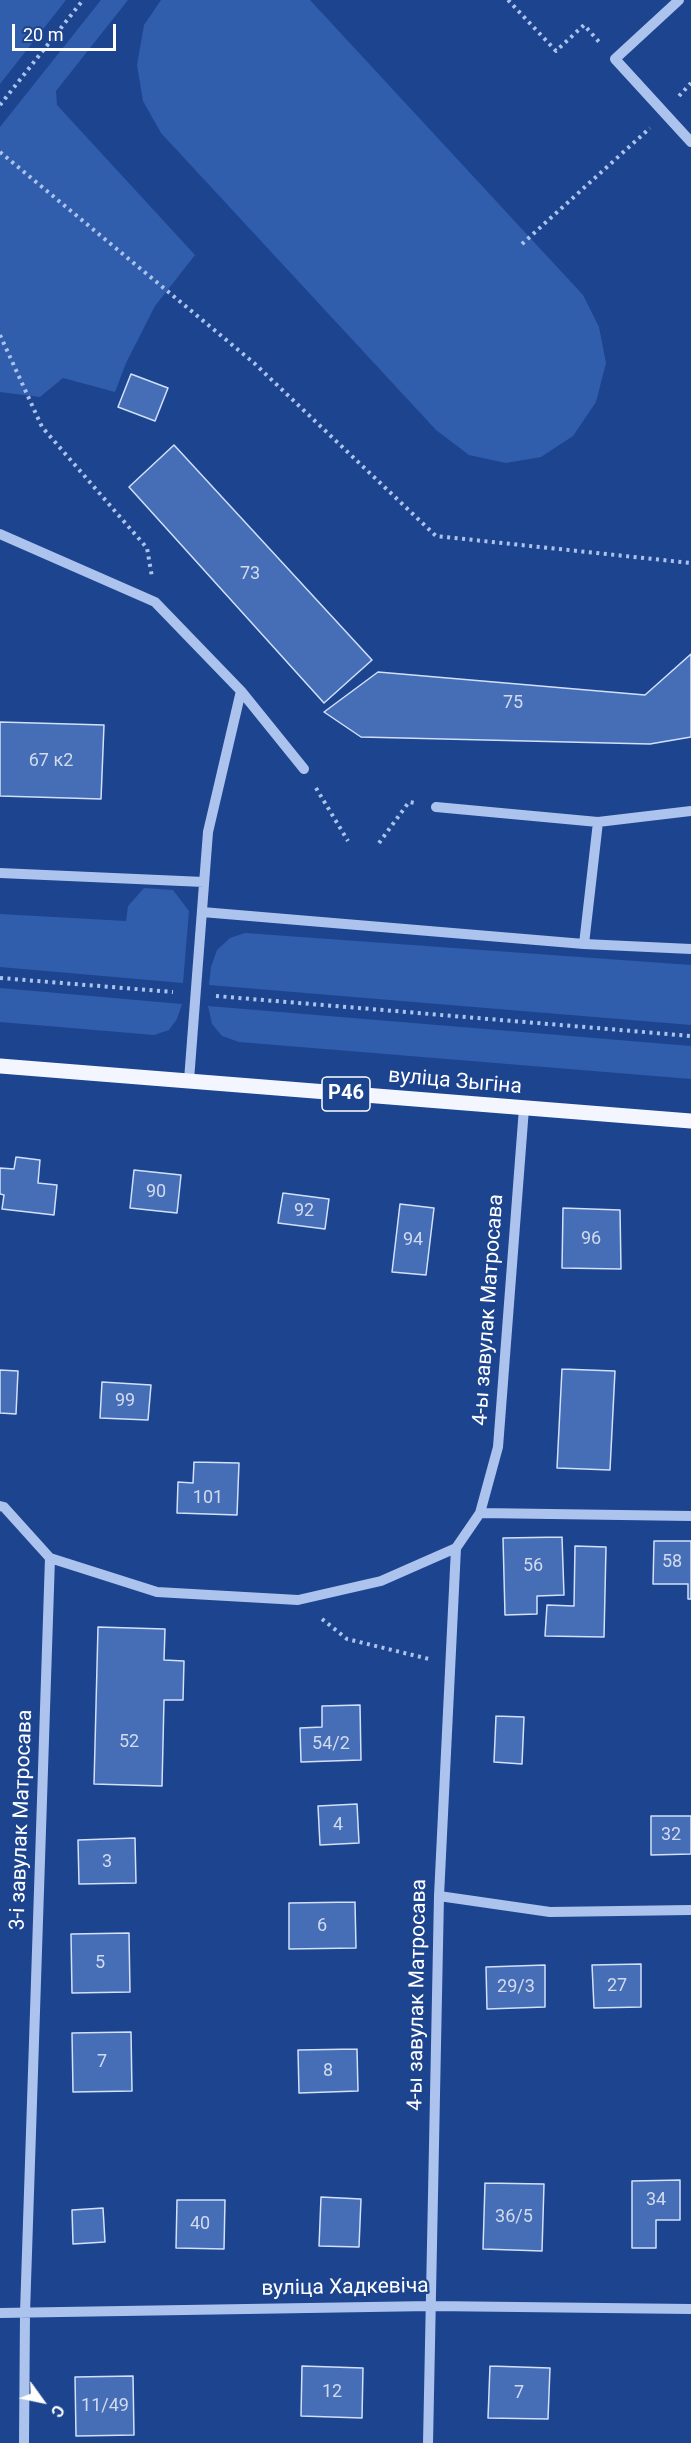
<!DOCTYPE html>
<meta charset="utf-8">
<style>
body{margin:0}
#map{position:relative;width:691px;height:2443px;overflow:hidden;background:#1d448f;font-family:Roboto,sans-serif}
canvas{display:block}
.north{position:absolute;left:12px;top:2371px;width:60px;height:60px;-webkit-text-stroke:4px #1d448f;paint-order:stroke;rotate:123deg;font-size:16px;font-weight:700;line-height:24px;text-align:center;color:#fff}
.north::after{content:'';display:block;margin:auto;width:21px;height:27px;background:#fff;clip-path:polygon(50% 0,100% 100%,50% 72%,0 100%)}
.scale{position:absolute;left:12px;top:24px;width:104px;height:27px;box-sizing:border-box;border:3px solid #fff;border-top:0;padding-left:8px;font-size:18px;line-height:21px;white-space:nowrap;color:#fff;-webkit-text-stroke:4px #1d448f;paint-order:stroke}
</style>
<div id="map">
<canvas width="691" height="2443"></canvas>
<div class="north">С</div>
<div class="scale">20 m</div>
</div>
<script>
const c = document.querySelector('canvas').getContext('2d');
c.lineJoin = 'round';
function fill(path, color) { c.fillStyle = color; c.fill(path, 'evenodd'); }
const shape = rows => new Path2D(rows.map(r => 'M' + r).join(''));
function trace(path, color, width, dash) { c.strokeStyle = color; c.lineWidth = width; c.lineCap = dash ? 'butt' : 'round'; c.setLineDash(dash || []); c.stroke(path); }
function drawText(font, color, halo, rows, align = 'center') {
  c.font = font + ' Roboto,sans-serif'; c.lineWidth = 4.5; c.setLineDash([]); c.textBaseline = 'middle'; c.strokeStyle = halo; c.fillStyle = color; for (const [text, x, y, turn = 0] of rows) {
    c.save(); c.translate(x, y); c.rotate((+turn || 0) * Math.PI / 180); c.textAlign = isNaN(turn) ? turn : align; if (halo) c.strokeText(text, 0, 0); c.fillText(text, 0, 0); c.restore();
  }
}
fill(shape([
 [0,0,66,0,0,84],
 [101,0,128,0,56,91,57,105,195,255,155,306,126,363,115,392,63,378,40,397,0,392,0,127],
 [161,0,310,0,583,295,599,327,606,363,596,402,573,436,541,457,506,463,469,455,436,430,161,133,143,101,137,65,144,25],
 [144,888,173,890,189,911,183,983,0,967,0,914,126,921,128,906],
 [245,933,691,965,691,1025,209,985,211,967,217,950,230,938],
 [0,988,182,1004,177,1019,169,1030,154,1035,0,1022],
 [208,1006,691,1046,691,1079,239,1042,222,1036,212,1024]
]), '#315dad');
const building = shape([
 [131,374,168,388,155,421,118,407,131,374],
 [174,445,372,660,324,703,129,487,174,445],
 [691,654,691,737,650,744,361,737,324,712,378,672,645,695,691,654],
 [0,722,104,725,101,799,0,796,0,722],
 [16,1157,40,1160,38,1183,57,1185,54,1215,2,1209,4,1195,0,1194,0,1168,14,1169,16,1157],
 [134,1170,181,1175,177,1213,130,1208,134,1170],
 [283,1193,329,1199,325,1229,278,1223,283,1193],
 [400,1204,434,1208,426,1275,392,1272,400,1204],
 [563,1208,620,1210,621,1269,562,1268,563,1208],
 [562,1369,615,1371,610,1470,557,1468,562,1369],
 [0,1370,18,1371,16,1414,0,1413,0,1370],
 [102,1382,151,1385,148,1420,100,1418,102,1382],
 [194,1462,239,1463,237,1515,177,1513,178,1482,193,1483,194,1462],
 [562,1537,564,1595,537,1596,537,1614,505,1615,503,1538,562,1537],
 [654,1541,691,1541,691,1599,688,1599,688,1584,653,1584,654,1541],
 [575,1546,606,1547,604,1637,545,1636,547,1605,574,1606,575,1546],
 [98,1627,165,1629,164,1660,184,1661,183,1700,164,1700,162,1786,94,1784,98,1627],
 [360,1705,361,1760,301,1762,300,1728,322,1727,322,1706,360,1705],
 [496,1716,524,1717,522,1764,494,1762,496,1716],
 [357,1804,359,1843,320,1845,318,1806,357,1804],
 [651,1816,691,1816,691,1854,651,1855,651,1816],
 [135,1838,136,1883,79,1884,78,1840,135,1838],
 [355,1902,356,1948,289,1949,289,1903,355,1902],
 [129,1933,130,1992,72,1993,71,1934,129,1933],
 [641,1964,641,2007,594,2008,592,1965,641,1964],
 [545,1965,545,2007,487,2009,486,1967,545,1965],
 [131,2032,132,2091,73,2092,72,2033,131,2032],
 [357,2049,358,2091,299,2093,298,2050,357,2049],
 [680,2180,680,2220,656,2220,656,2248,632,2248,632,2181,680,2180],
 [485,2183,544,2184,542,2251,483,2249,485,2183],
 [321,2197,361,2199,359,2247,319,2246,321,2197],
 [177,2200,225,2200,224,2249,176,2248,177,2200],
 [103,2208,105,2242,73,2244,72,2210,103,2208],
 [302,2366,363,2368,362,2418,301,2416,302,2366],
 [490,2366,550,2368,548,2419,488,2418,490,2366],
 [133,2376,134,2435,76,2436,75,2377,133,2376]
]);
fill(building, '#466eb7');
trace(building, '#d2e0fa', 1.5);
trace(shape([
 [508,0,556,51,584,25,600,43],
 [679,96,691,83],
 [0,105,83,0],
 [0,152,254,363,436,536,691,563],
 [522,244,650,128],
 [0,335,42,427,147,548,152,577],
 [316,788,348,841],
 [379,843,409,802,415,803],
 [0,978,173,992],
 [216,996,691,1036],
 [322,1619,347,1639,429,1659]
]), '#acc3ed', 4, [3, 4.5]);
trace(shape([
 [679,0,615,59,691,142],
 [0,534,155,602,241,691,304,769],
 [436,807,598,822,691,811],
 [0,873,204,882],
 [202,912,584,944,691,949],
 [584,944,598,822],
 [189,1080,208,832,241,691],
 [0,1506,4,1507,50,1558,157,1592,298,1600,381,1581,456,1548,480,1513,691,1516],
 [480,1513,498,1447,524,1108],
 [439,1896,550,1912,691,1910],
 [0,2313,431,2306,691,2309],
 [24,2443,25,2313,50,1558],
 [428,2443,439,1896,456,1548]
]), '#acc3ed', 10);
trace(shape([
 [0,1066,691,1121]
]), '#f3f6ff', 15);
drawText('18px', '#d1dbed', null, [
 ["73",250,574],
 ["75",513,703],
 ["67 к2",51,761],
 ["90",156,1192],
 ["92",304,1211],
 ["96",591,1239],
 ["94",413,1240],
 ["99",125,1401],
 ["101",208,1498],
 ["58",672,1562],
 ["56",533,1566],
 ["52",129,1742],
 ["54/2",331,1744],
 ["4",338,1825],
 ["32",671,1835],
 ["3",107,1862],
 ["6",322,1926],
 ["5",100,1963],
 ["27",617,1986],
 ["29/3",516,1987],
 ["7",102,2062],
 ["8",328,2071],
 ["34",656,2200],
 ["36/5",514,2217],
 ["40",200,2224],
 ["12",332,2392],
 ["7",519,2393],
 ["11/49",105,2406]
]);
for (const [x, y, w] of [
 [346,1094,48]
]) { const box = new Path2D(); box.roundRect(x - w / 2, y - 17, w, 34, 4.5); c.fillStyle = '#1d448f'; c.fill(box); trace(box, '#fff', 1.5); }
drawText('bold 20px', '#fff', null, [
 ["Р46",346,1094]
]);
drawText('21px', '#fff', '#1d448f', [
 ["вуліца Зыгіна",455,1082,5],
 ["4-ы завулак Матросава",489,1310,-86],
 ["3-і завулак Матросава",22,1820,-88],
 ["4-ы завулак Матросава",418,1995,-89],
 ["вуліца Хадкевіча",345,2288,-1]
]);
</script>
